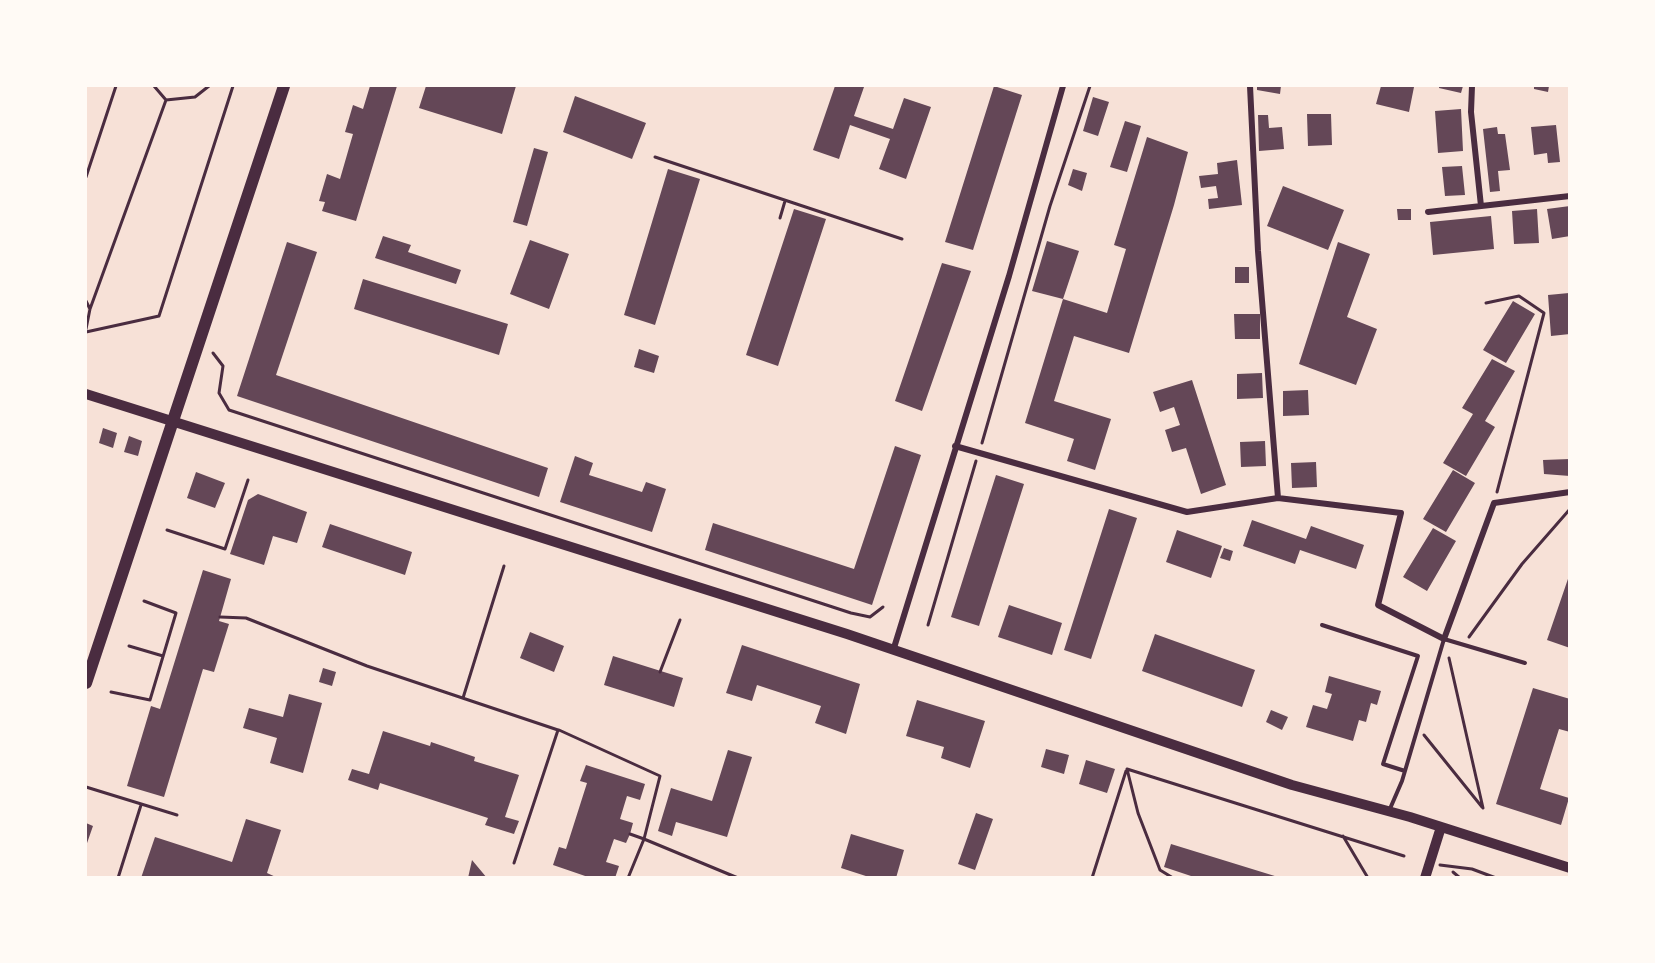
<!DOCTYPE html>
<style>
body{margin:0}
#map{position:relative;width:1655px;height:963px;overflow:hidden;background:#f7e1d7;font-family:"Fira Sans",sans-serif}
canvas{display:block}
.frame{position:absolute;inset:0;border:87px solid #fffaf5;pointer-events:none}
</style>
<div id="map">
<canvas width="1655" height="963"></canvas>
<div class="frame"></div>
</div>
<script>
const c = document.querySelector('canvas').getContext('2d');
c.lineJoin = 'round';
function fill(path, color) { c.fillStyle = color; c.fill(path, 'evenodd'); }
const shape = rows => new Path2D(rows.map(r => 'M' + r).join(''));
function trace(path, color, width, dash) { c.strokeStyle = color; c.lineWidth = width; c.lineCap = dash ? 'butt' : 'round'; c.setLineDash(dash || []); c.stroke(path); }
fill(shape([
 [370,86,397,86,356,221,322,211,325,202,319,201,327,174,340,179,353,134,345,132,353,105,363,109],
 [426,86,516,86,502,134,419,108],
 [835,86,864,87,854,116,893,129,904,98,931,107,906,179,879,169,890,139,850,125,839,159,813,150],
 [994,86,1022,95,973,250,945,242],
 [1257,86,1281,86,1280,94,1257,90],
 [1381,86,1414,87,1409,112,1376,104],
 [1439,86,1463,86,1461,93,1439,88],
 [1534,86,1549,86,1548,92,1534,89],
 [575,96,646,123,632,159,563,132],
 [1093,97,1109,102,1098,136,1083,131],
 [1461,109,1463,151,1438,153,1435,111],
 [1307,114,1331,114,1332,145,1308,146],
 [1258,115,1268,115,1269,128,1282,127,1284,149,1259,151],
 [1125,121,1141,126,1127,172,1110,167],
 [1556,125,1560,162,1548,163,1547,153,1534,155,1531,127],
 [1497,127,1498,134,1505,134,1510,170,1498,171,1500,191,1490,192,1483,129],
 [1147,137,1188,152,1174,205,1129,353,1074,336,1054,401,1111,419,1095,470,1067,461,1074,439,1025,423,1063,299,1107,313,1126,249,1114,245],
 [534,148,548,152,527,226,513,222],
 [1237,160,1242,205,1209,209,1208,199,1218,198,1216,186,1201,188,1199,176,1218,174,1217,163],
 [1462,166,1465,195,1445,196,1442,167],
 [668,169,700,179,655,325,624,315],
 [1073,169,1087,173,1082,191,1068,185],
 [1283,186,1344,210,1328,250,1267,226],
 [1570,206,1570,236,1552,239,1547,209],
 [794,209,826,219,778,366,746,355],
 [1397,209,1411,209,1411,220,1398,220],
 [1537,209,1539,243,1514,244,1512,211],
 [1491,216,1494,249,1433,255,1430,222],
 [383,236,411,245,408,252,461,270,456,284,375,258],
 [530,240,569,254,549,309,510,294],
 [1047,241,1079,251,1063,299,1032,291],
 [287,242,317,252,276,375,548,468,539,497,237,396],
 [1338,242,1370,254,1347,317,1377,329,1356,385,1299,364],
 [942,263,971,271,922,411,895,401],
 [1235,267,1249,267,1249,283,1235,283],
 [363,279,508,324,499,355,354,309],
 [1569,293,1570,334,1551,336,1548,295],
 [1513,301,1535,314,1506,363,1483,350],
 [1234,314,1260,314,1260,339,1235,339],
 [639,349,659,356,654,373,634,367],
 [1492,359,1515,371,1485,421,1495,427,1466,476,1443,463,1473,414,1462,408],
 [1262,373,1263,398,1237,399,1237,374],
 [1192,380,1226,485,1201,494,1186,448,1172,452,1165,430,1180,425,1174,407,1160,412,1153,392],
 [1308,390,1309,415,1283,416,1283,391],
 [103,428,117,433,113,448,99,443],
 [129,436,142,441,138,456,124,452],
 [1265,441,1266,466,1241,467,1240,442],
 [895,446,921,455,872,605,705,550,713,523,854,569],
 [575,456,593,463,589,475,642,492,646,482,666,489,652,532,560,502],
 [1570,459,1570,476,1544,474,1543,460],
 [1316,462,1317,487,1292,488,1291,463],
 [1453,470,1475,483,1446,532,1423,519],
 [196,472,225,483,215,508,187,498],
 [996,475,1024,484,979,626,951,617],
 [258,494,307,512,297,543,273,536,264,565,230,554,248,500],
 [1109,509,1137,518,1091,659,1064,650],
 [1252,520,1306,539,1311,526,1364,545,1356,569,1300,550,1295,564,1243,546],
 [330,524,412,552,405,575,322,547],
 [1433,528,1456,541,1427,591,1403,577],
 [1177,530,1222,546,1211,578,1166,562],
 [1224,548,1233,551,1230,561,1220,558],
 [203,570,231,579,219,621,229,624,214,672,203,669,164,797,127,786,151,706,160,709],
 [1570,573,1570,648,1547,640],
 [1009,605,1062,623,1052,655,998,637],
 [530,632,564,646,554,672,520,658],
 [1155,634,1255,670,1242,707,1142,671],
 [742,645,860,684,846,734,815,723,821,706,757,685,752,701,726,693],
 [613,656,683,678,674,707,604,685],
 [323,668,336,672,332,686,319,682],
 [1329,676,1381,691,1377,705,1371,703,1366,722,1359,720,1353,741,1306,727,1313,705,1327,709,1332,694,1325,692],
 [1533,688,1570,699,1570,732,1559,729,1540,789,1569,798,1561,825,1496,804],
 [289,694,322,703,303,773,270,763,277,738,243,728,249,708,283,717],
 [917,700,985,721,970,768,941,758,944,747,906,736],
 [1271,710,1288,717,1282,730,1266,722],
 [383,731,430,746,431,742,475,757,474,761,519,775,505,817,519,821,514,834,485,825,488,818,380,783,378,790,348,780,352,769,369,774],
 [1046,749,1069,755,1064,774,1041,767],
 [728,750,752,757,727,837,676,822,672,836,658,831,671,788,712,801],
 [1086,760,1115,769,1107,793,1079,784],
 [586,765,645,784,640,800,627,796,620,819,633,823,630,834,626,843,614,839,606,862,619,866,615,878,591,878,553,865,559,847,566,849,587,783,580,781],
 [976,813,993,819,975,870,958,864],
 [246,819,281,830,267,873,278,878,141,878,155,837,232,862],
 [86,823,93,826,86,846],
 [851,834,904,850,896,878,872,878,841,868],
 [1171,844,1278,877,1278,878,1197,878,1164,867],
 [472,860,487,878,468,878]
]), '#644757');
trace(shape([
 [154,86,166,100],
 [166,100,195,97,209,86],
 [655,157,902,239],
 [86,177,116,86],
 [780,218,785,201],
 [86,301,90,309],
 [1486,303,1519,296,1544,313,1497,492],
 [86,329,90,309,166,100],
 [86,332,159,316,233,86],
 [213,353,223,366,219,393,229,410,851,613,870,617,883,607],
 [982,443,1050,206,1090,86],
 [167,530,225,549,248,480],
 [220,617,246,618,367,666,558,730,514,863],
 [928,625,976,461],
 [1469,637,1522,564,1570,509],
 [129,646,163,656],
 [1449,658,1483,808],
 [660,672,680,620],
 [111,692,150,700,176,613,144,601],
 [463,698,504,566],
 [559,730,660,776,644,839,630,834],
 [1424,735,1482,807],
 [1127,769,1404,856],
 [1127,769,1138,813,1160,870,1173,878],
 [86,787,177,815],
 [1343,836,1368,878],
 [1440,865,1472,869,1496,878],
 [1453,872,1460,878],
 [118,878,141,805],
 [628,878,644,839,738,878],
 [1092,878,1126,771]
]), '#4a2c40', 3);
trace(shape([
 [1322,625,1418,656,1383,764,1405,771],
 [1389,811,1402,781,1444,639,1525,663]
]), '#4a2c40', 4);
trace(shape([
 [1250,86,1258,251,1278,498],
 [1472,86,1471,112,1481,206],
 [1428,212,1570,196],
 [955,446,1187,512,1278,498,1401,513,1378,605,1444,639,1494,503,1570,492],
 [893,651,1009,276,1063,86]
]), '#4a2c40', 6);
trace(shape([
 [86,394,847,634,1292,785,1410,817,1570,868],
 [1425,878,1441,827]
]), '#4a2c40', 10);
trace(shape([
 [86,683,284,86]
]), '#4a2c40', 12);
</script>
